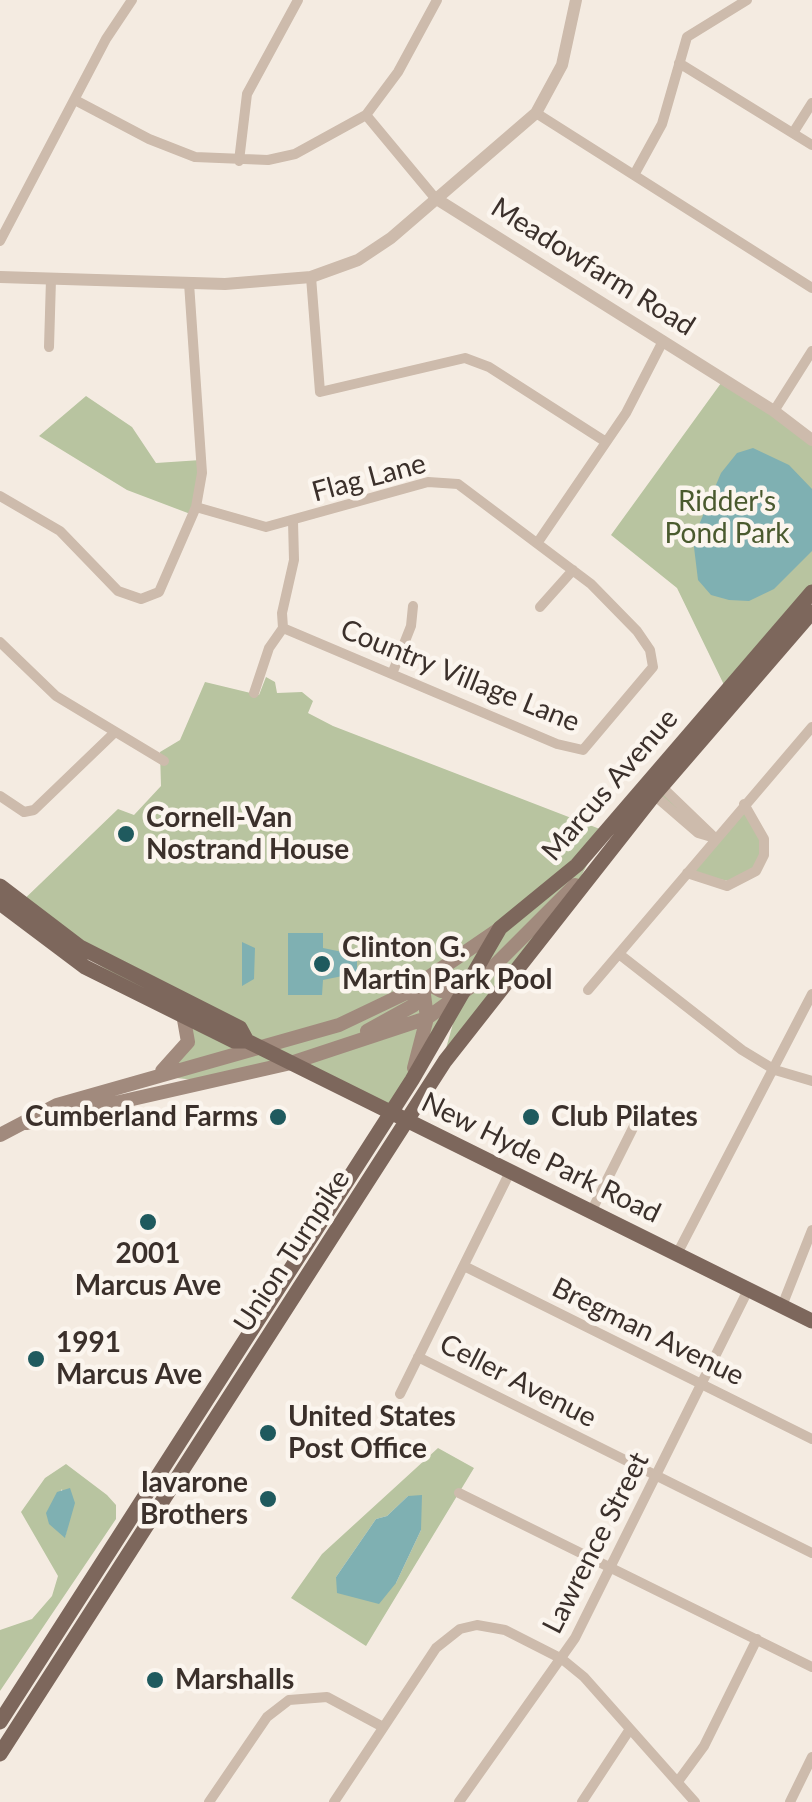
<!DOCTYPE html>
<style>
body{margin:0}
canvas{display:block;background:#f4ebe1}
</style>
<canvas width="812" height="1802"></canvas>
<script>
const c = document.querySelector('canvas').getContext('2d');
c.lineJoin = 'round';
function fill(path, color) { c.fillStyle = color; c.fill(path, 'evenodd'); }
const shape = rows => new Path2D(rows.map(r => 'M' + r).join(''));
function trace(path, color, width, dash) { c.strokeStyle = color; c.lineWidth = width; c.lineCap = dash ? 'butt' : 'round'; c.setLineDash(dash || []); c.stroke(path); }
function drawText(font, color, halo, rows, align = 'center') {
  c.font = font + ' Lato,sans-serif'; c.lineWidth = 9; c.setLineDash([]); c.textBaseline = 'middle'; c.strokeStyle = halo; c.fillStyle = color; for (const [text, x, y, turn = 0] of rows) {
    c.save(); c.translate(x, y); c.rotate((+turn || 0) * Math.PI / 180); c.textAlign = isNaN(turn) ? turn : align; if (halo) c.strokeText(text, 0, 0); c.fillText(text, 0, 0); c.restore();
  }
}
fill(shape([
 [724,379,812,440,812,592,726,689,677,588,611,535],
 [86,396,132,427,156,463,201,460,193,515,127,490,39,436],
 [266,677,275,682,277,693,302,692,313,701,308,713,333,726,605,831,578,882,441,1066,460,999,392,1112,291,1063,206,1081,176,1078,169,1066,188,1025,15,908,118,809,134,815,161,786,160,752,180,740,205,682,259,695],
 [661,786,715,837,744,804,759,823,764,855,739,883,687,873,715,838,654,795],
 [438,1448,474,1468,366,1646,291,1598,322,1554],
 [408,1496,421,1530,396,1583,336,1577,376,1519,387,1516],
 [66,1464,107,1495,116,1505,116,1519,0,1691,0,1630,32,1619,52,1596,58,1576,21,1512,45,1478],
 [62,1489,68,1525,65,1537,47,1513]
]), '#b8c4a0');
fill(shape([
 [753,448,789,465,812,489,812,551,774,589,749,601,729,600,711,595,698,580,693,539,721,473,737,453],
 [288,933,323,933,323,948,357,955,357,973,323,980,322,995,288,995],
 [242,942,255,948,254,979,242,986],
 [70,1488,75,1503,65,1538,49,1524,46,1513,57,1492],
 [422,1495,421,1530,396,1583,379,1604,337,1593,336,1577,376,1519,387,1516,408,1496]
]), '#7fb0b2');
trace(shape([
 [679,63,812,145],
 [75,100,149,139,195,157,268,160,295,154,366,115,398,72,437,0],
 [536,113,812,288],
 [366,115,435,198],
 [793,133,812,103],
 [239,161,247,94,298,0],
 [634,175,662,124,687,37,747,0],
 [0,241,106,39,132,0],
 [311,277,320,392,465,358,489,367,606,442],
 [49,347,51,279],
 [774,411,812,351],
 [0,496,60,531,118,591,141,599,159,592,196,507,202,473,189,283],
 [196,507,266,527,428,482,458,484,591,584,637,631,650,650,653,667,583,750,557,744,283,628],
 [538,542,626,413,663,341],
 [540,607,573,570],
 [0,642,56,696,164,761],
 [392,674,411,626,413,606],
 [254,693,269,648,283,628,282,613,294,560,293,521],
 [647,782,661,786,715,838,698,833,654,795,647,782],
 [0,796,24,812,34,810,113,734],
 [687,873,727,886,756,871,764,855,764,839,744,804],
 [619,954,742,1050,775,1070,812,1081],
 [588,990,812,727],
 [592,1210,641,1112],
 [677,1254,812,994],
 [464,1266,812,1439],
 [782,1306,812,1230],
 [418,1357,812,1553],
 [400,1394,511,1170],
 [459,1493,812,1667],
 [679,1780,704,1746,757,1639],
 [209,1802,267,1717,289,1700,327,1697,383,1727],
 [334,1802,436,1648,460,1629,477,1625,505,1630,562,1659,584,1677,695,1802],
 [459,1802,575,1638,748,1290],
 [582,1802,630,1729],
 [790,1802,812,1757]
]), '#cdbbac', 10);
trace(shape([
 [435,198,774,411,812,440],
 [0,277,225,284,311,277,358,260,391,238,536,113,562,65,576,0]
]), '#cdbbac', 12);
trace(shape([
 [423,981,441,991,462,993],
 [367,1031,414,1005,416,986],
 [414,1068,427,1018,423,987],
 [162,1071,188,1042,183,1014],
 [27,1123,291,1063,427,1018,480,980,575,885],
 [0,1135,57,1105,339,1025,404,994,499,929]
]), '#a18a7d', 14);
trace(shape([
 [0,886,80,947,240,1028,247,1041],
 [0,903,85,967,234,1041,247,1041,812,1321],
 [0,1722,412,1080,500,928,577,865,812,592],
 [0,1754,445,1061,654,795,812,612]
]), '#7d675c', 15);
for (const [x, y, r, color] of [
 [126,834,10,"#1f5a5e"],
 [322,964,10,"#1f5a5e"],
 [278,1117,10,"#1f5a5e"],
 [531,1117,10,"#1f5a5e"],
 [148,1222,10,"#1f5a5e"],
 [36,1359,10,"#1f5a5e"],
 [268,1433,10,"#1f5a5e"],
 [268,1499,10,"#1f5a5e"],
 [155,1680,10,"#1f5a5e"]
]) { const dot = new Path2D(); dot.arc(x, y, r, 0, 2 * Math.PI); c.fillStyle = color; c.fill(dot); trace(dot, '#fbf5ee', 4); }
drawText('28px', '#3b302b', '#fbf5ee', [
 ["Meadowfarm Road",593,267,32],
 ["Flag Lane",369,478,-15],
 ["Country Village Lane",460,676,22],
 ["Marcus Avenue",610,785,-49],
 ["New Hyde Park Road",541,1158,26],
 ["Union Turnpike",292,1251,-57],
 ["Bregman Avenue",648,1332,26],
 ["Celler Avenue",518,1381,27],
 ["Lawrence Street",596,1543,-63]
]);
drawText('28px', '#4a5a2e', '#fbf5ee', [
 ["Ridder's",727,502],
 ["Pond Park",727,534]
]);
drawText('bold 28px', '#3b302b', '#fbf5ee', [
 ["Cornell-Van",146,818],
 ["Nostrand House",146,850],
 ["Clinton G.",342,948],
 ["Martin Park Pool",342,980],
 ["Cumberland Farms",258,1117,"right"],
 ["Club Pilates",551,1117],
 ["2001",148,1254,"center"],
 ["Marcus Ave",148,1286,"center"],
 ["1991",56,1343],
 ["Marcus Ave",56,1375],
 ["United States",288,1417],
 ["Post Office",288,1449],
 ["Iavarone",248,1483,"right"],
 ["Brothers",248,1515,"right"],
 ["Marshalls",175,1680]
], 'left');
</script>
